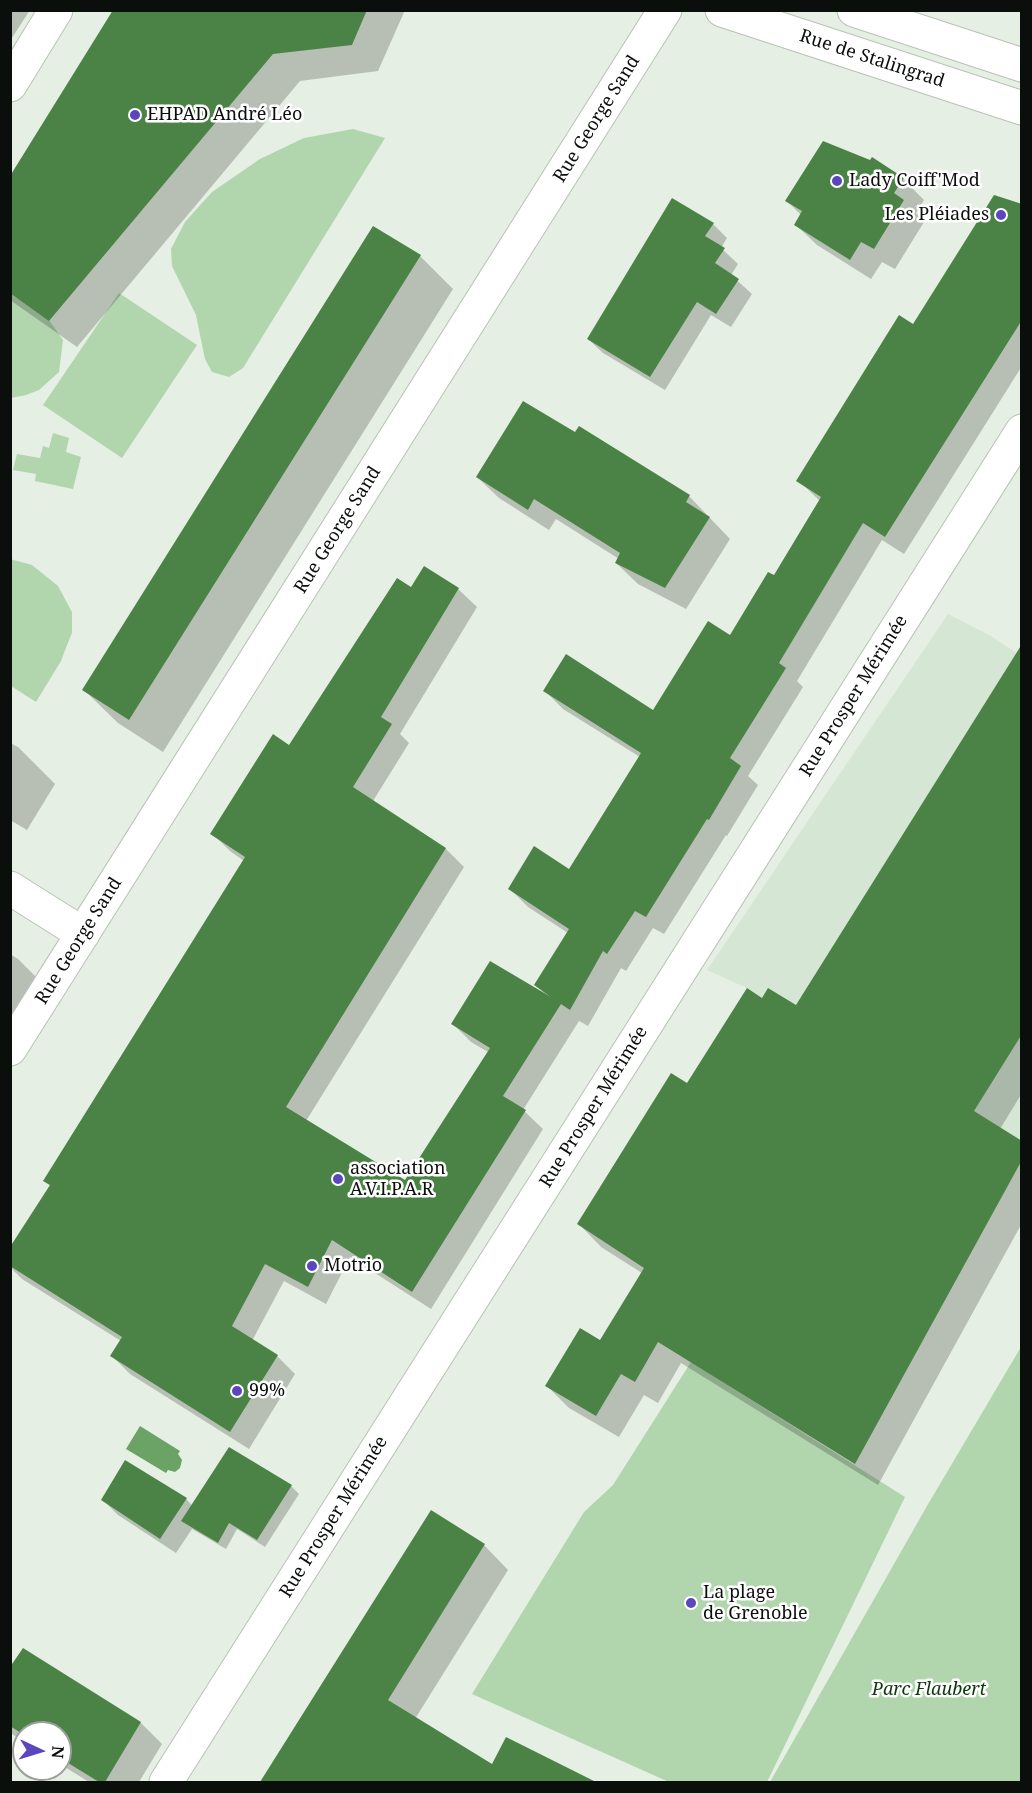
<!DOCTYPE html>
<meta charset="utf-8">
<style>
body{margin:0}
#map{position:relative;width:1032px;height:1793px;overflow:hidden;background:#e5efe3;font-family:"Noto Serif",serif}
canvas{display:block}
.frame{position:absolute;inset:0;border:12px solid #0b0f0b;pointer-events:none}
.north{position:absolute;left:12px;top:1721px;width:60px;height:60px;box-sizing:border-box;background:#fff;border:2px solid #9d9f9d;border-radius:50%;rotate:94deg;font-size:16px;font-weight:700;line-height:24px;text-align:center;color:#0b0f0b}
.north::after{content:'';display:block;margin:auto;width:21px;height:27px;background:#5b46be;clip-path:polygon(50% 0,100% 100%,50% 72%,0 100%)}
</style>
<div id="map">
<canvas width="1032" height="1793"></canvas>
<div class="frame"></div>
<div class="north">N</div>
</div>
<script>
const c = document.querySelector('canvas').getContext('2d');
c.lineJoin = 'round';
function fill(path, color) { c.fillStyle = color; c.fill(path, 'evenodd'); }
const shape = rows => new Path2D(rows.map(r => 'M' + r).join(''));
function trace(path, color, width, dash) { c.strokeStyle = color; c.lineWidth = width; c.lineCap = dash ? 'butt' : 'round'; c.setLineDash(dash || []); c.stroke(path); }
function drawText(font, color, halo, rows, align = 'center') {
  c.font = font + ' "Noto Serif",serif'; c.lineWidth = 5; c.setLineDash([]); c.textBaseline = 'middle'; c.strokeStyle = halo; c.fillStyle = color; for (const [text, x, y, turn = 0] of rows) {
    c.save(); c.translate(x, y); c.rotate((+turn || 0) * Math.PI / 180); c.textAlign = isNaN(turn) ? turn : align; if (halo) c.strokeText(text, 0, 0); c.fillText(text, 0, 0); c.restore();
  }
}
fill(shape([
 [948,614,991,636,1021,656,1021,1159,747,988,707,970]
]), '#d5e6d4');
fill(shape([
 [353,129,385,138,243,368,229,377,212,372,205,359,196,315,172,266,171,249,185,222,212,192,260,159,304,138],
 [10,293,44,313,63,340,59,372,39,390,26,395,11,398],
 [119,293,197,345,122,458,43,405],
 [53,433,69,438,66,452,81,457,73,489,35,481,36,474,13,470,17,454,40,458,43,446,49,448],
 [10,559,32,565,58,586,72,612,72,633,65,650,61,661,36,702,11,686],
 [1021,1347,1021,1782,770,1782,927,1506],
 [691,1362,905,1497,767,1782,669,1782,472,1694,584,1512,613,1485]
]), '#b1d5ad');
fill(shape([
 [140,1426,180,1451,178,1454,182,1460,180,1468,175,1472,168,1470,166,1473,126,1449]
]), '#6aa365');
fill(shape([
 [10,10,30,10,10,41],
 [115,10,405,10,378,71,300,81,77,347,10,300,10,179],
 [903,179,924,200,916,213,924,222,895,269,882,262,871,279,817,245,796,225,801,215,787,201],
 [1022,206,1022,366,904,554,882,540,797,681,803,687,748,776,758,785,727,836,726,835,664,934,653,928,626,971,621,968,588,1026,579,1021,523,1110,543,1129,431,1309,350,1257,326,1304,284,1281,252,1341,277,1356,295,1374,249,1449,130,1374,112,1356,121,1341,22,1279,10,1267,10,1250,51,1187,45,1181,244,861,230,851,212,833,289,747,412,589,425,568,458,589,477,607,400,734,409,743,373,801,446,849,464,867,306,1121,405,1182,488,1052,471,1042,453,1024,544,993,536,985,568,933,528,907,510,889,569,871,640,757,563,709,545,691,653,712,730,637,775,577,820,501,798,480,913,326],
 [713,224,727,238,721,248,738,264,731,275,752,294,731,327,711,315,665,390,603,353,588,339],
 [420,256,453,289,163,752,118,723,84,690],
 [575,434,689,496,730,539,686,609,638,584,616,563,619,559,556,519,549,530,499,498,477,477],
 [1022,687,1022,1093,1000,1129,1022,1142,1022,1223,878,1485,681,1363,658,1403,644,1395,619,1437,569,1408,547,1386,601,1342,642,1273,601,1247,579,1224,688,1085,763,1000,796,1008],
 [10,743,18,747,55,784,27,830,10,820],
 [10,954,18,959,40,981,10,1028],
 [229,1449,291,1486,299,1494,265,1547,237,1529,226,1549,192,1529,176,1553,118,1515,103,1500,186,1499,193,1506],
 [431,1512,484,1545,508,1570,415,1719,493,1766,506,1739,593,1782,262,1782],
 [10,1670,141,1723,162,1744,139,1782,89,1782,60,1764,60,1733,24,1733,24,1741,10,1733]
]), '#0003');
fill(shape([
 [113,10,367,10,352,45,273,54,49,321,10,293,10,176],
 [823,141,870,160,872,157,904,178,894,193,904,200,874,249,861,242,850,260,794,225,802,211,785,201],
 [994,195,1022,204,1022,320,885,537,863,523,779,663,786,668,730,758,741,766,709,820,707,819,646,917,635,911,607,954,603,951,570,1010,561,1004,503,1096,526,1110,412,1292,332,1240,308,1287,265,1264,232,1326,278,1355,230,1432,110,1356,122,1337,10,1266,10,1247,50,1185,43,1181,245,857,210,834,273,734,289,745,397,578,411,587,424,566,459,588,381,717,392,724,353,787,446,848,286,1107,405,1180,490,1048,451,1024,490,961,551,997,534,985,569,929,508,889,534,846,569,869,641,753,543,691,566,654,653,710,708,621,730,635,768,572,774,575,821,497,796,481,899,315,913,324],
 [672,198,714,223,705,236,725,248,715,263,739,279,716,314,697,302,650,377,587,339],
 [373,226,421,255,129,720,82,690],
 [523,401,575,432,579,426,690,495,686,502,710,517,665,588,615,563,620,553,534,499,528,510,476,477],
 [1022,644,1022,1034,974,1111,1022,1141,1022,1160,855,1464,658,1342,635,1382,621,1374,596,1416,545,1386,580,1328,600,1340,644,1268,577,1224,671,1073,687,1083,747,988,762,998,768,988,796,1005],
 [229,1447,292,1485,257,1540,229,1523,218,1543,181,1521],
 [125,1460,187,1498,160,1539,101,1500],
 [431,1510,485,1544,388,1700,492,1764,506,1737,596,1782,260,1782],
 [23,1648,141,1722,105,1782,99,1782,60,1758,60,1733,24,1733,24,1735,10,1726,10,1667]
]), '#4b8346');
const minor = shape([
 [722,10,1022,108],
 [854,10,1022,65],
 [10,85,56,10],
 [10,888,83,934],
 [10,1049,665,10],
 [166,1782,1022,431]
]);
trace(minor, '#b8c2b6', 35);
trace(minor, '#fff', 33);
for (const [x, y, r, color] of [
 [135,115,6,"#5b46be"],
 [837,181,6,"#5b46be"],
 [1001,215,6,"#5b46be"],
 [338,1179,6,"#5b46be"],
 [312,1266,6,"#5b46be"],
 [237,1391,6,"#5b46be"],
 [691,1603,6,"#5b46be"]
]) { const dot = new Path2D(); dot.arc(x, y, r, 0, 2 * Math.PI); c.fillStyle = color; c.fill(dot); trace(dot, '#fff', 2); }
drawText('18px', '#0b0f0b', '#fff', [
 ["Rue de Stalingrad",872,59,18],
 ["Rue George Sand",597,119,-58],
 ["Rue George Sand",338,530,-58],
 ["Rue Prosper Mérimée",854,696,-58],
 ["Rue George Sand",79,941,-58],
 ["Rue Prosper Mérimée",594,1107,-58],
 ["Rue Prosper Mérimée",334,1517,-58]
]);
drawText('18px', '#0b0f0b', '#fff', [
 ["EHPAD André Léo",147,115],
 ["Lady Coiff'Mod",849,181],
 ["Les Pléiades",989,215,"right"],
 ["association",350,1169],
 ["A.V.I.P.A.R",350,1190],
 ["Motrio",324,1266],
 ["99%",249,1391],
 ["La plage",703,1593],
 ["de Grenoble",703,1614]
], 'left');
drawText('italic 18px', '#0f380d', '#fff', [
 ["Parc Flaubert",929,1690]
]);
</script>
